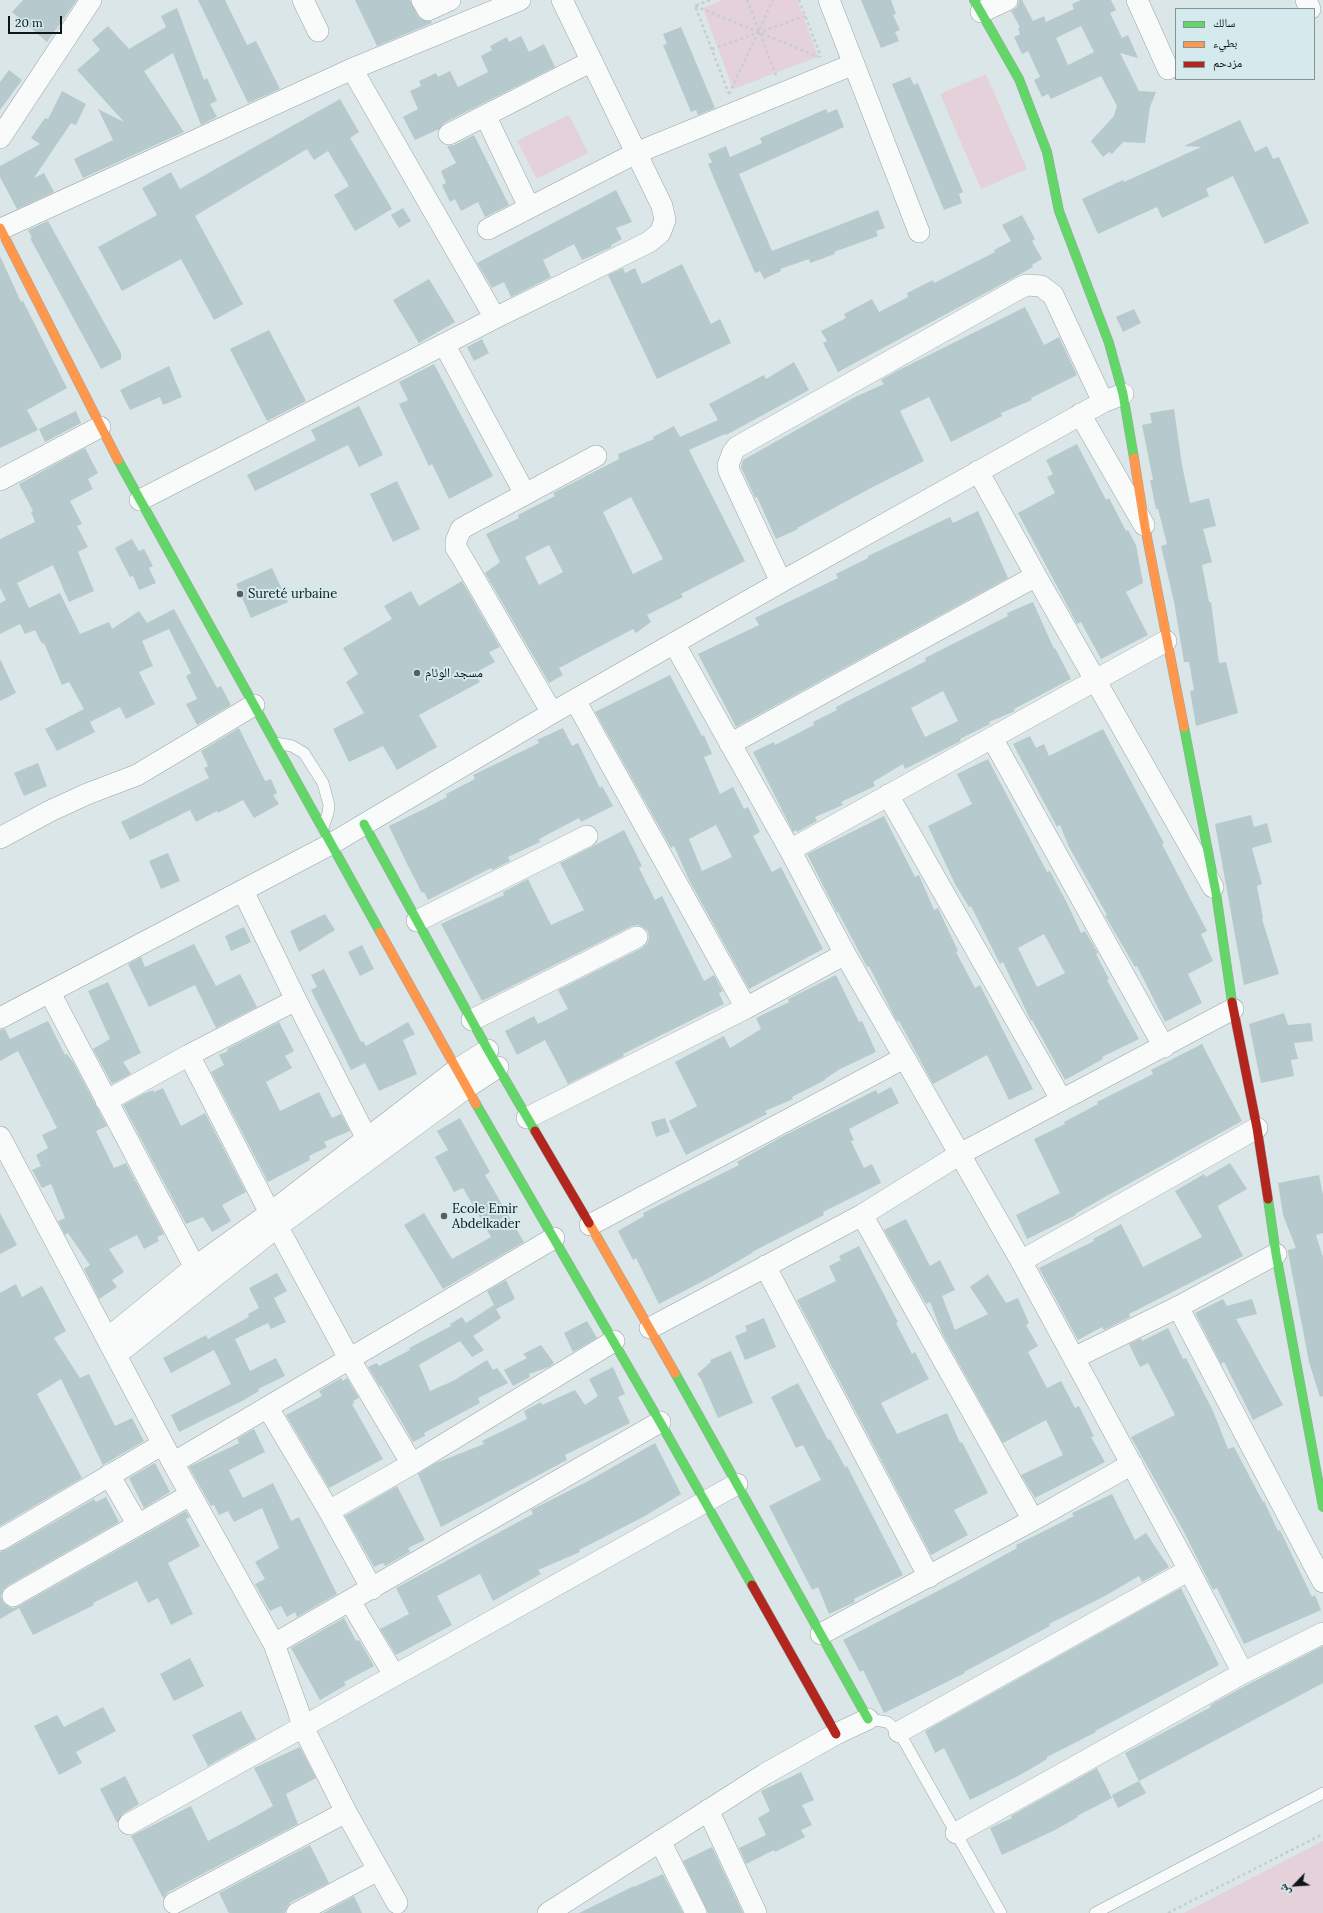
<!DOCTYPE html>
<meta charset="utf-8">
<style>
body{margin:0}
#map{position:relative;width:1323px;height:1913px;overflow:hidden;background:#dae6e7;font-family:Lora,"Noto Naskh Arabic",serif}
canvas{display:block}
.legend{position:absolute;left:1175px;top:8px;width:140px;height:72px;box-sizing:border-box;background:#d4eaed;border:1px solid #859597;margin:0;padding:5px 7px;list-style:none;font-size:12px;color:#0e1617}
.legend li{display:flex;align-items:center;gap:8px;height:20px}
.legend b{width:20px;border:1px solid #859597}
.north{position:absolute;left:1275px;top:1865px;width:40px;height:40px;-webkit-text-stroke:3px #d4eaed;paint-order:stroke;rotate:245deg;font-size:11px;font-weight:700;line-height:16px;text-align:center;color:#0e1617}
.north::after{content:'';display:block;margin:auto;width:14px;height:18px;background:#0e1617;clip-path:polygon(50% 0,100% 100%,50% 72%,0 100%)}
.scale{position:absolute;left:8px;top:16px;width:54px;height:18px;box-sizing:border-box;border:2px solid #0e1617;border-top:0;padding-left:5px;font-size:12px;line-height:14px;white-space:nowrap;color:#0e1617;-webkit-text-stroke:3px #d4eaed;paint-order:stroke}
</style>
<div id="map">
<canvas width="1323" height="1913"></canvas>
<ul class="legend">
<li><b style="height:5px;background:#63d668"></b>سالك</li>
<li><b style="height:5px;background:#ff974d"></b>بطيء</li>
<li><b style="height:5px;background:#b3261e"></b>مزدحم</li>
</ul>
<div class="north">ش</div>
<div class="scale">20 m</div>
</div>
<script>
const c = document.querySelector('canvas').getContext('2d');
c.lineJoin = 'round';
function fill(path, color) { c.fillStyle = color; c.fill(path, 'evenodd'); }
const shape = rows => new Path2D(rows.map(r => 'M' + r).join(''));
function trace(path, color, width, dash) { c.strokeStyle = color; c.lineWidth = width; c.lineCap = dash ? 'butt' : 'round'; c.setLineDash(dash || []); c.stroke(path); }
function drawText(font, color, halo, rows, align = 'center') {
  c.font = font + ' Lora,"Noto Naskh Arabic",serif'; c.lineWidth = 4; c.setLineDash([]); c.textBaseline = 'middle'; c.strokeStyle = halo; c.fillStyle = color; for (const [text, x, y, turn = 0] of rows) {
    c.save(); c.translate(x, y); c.rotate((+turn || 0) * Math.PI / 180); c.textAlign = isNaN(turn) ? turn : align; if (halo) c.strokeText(text, 0, 0); c.fillText(text, 0, 0); c.restore();
  }
}
fill(shape([
 [723,0,797,0,818,57,733,89,703,8],
 [986,74,1027,169,981,189,940,94],
 [569,115,588,153,537,179,517,141],
 [1323,1841,1323,1913,1184,1913]
]), '#e4d1da');
fill(shape([
 [23,0,77,0,47,42,12,12],
 [198,0,225,0,247,45,256,41,280,89,248,103],
 [355,0,410,0,418,16,422,20,431,21,432,23,377,46],
 [861,0,891,0,896,14,893,15,900,30,895,32,899,41,881,48],
 [1019,0,1022,0,1033,21,1044,16,1046,22,1074,9,1072,4,1081,0,1111,0,1116,10,1110,13,1122,38,1128,35,1138,58,1120,53,1139,91,1156,92,1150,107,1145,143,1123,142,1112,154,1109,152,1103,157,1091,141,1114,116,1117,106,1101,76,1051,99,1048,94,1042,97,1034,80,1040,77,1028,51,1022,54,1014,37,1020,34,1018,28,1020,27,1011,11,1017,7],
 [1081,26,1094,52,1068,65,1056,38],
 [177,8,204,80,207,78,217,101,210,104,217,117,201,125,173,53,144,71,184,132,83,178,74,159,113,140,98,109,124,122,77,70,100,50,92,40,108,26,129,49,166,27,161,16],
 [681,27,715,108,698,115,696,110,691,112,663,45,667,44,663,34],
 [521,36,529,52,544,44,555,67,444,123,439,129,415,140,403,117,418,109,410,91,421,86,419,81,436,73,438,77,450,71,458,87,488,72,481,56,492,50,490,46,507,37,509,42],
 [9,70,22,80,0,110,0,82],
 [910,77,914,85,918,83,963,192,959,194,962,203,944,210,892,84],
 [62,91,86,104,76,125,71,123,34,178,44,173,54,192,17,209,0,177,0,166,40,144,31,138,45,118,48,119],
 [340,99,359,132,350,138,392,209,355,231,334,195,349,186,328,151,314,160,307,149,195,216,243,304,214,320,181,259,122,291,98,247,157,215,142,188,171,172,180,189],
 [826,109,828,113,837,109,844,127,739,174,772,251,878,210,885,228,876,231,878,236,834,252,835,254,810,263,809,259,780,269,781,271,764,279,760,271,755,273,718,188,708,164,712,162,708,154,726,146,730,157,762,143,760,138],
 [1240,120,1255,152,1267,146,1273,159,1279,157,1309,223,1265,244,1233,176,1206,189,1209,196,1162,218,1157,207,1098,234,1082,199,1123,180,1124,182,1201,147,1184,146],
 [474,135,509,205,485,217,478,202,461,211,455,199,450,202,442,185,446,183,441,171,456,163,447,146,454,145],
 [616,190,632,222,616,228,622,239,611,245,612,247,582,260,574,244,543,260,551,277,511,297,504,282,492,288,477,263],
 [403,208,411,221,399,228,391,215],
 [1022,215,1035,239,1032,241,1042,259,1032,265,1033,267,993,289,838,372,823,343,827,341,821,331,846,318,844,314,872,299,879,312,908,297,907,293,933,280,934,283,995,252,994,250,1011,241,1002,225],
 [48,221,121,353,121,359,101,369,30,238,32,238,28,230],
 [0,256,21,302,23,301,67,388,27,410,38,430,0,448],
 [682,264,711,324,720,319,731,343,657,379,608,275,623,268,625,273,635,268,642,284],
 [429,279,455,322,419,343,393,300],
 [1025,307,1044,345,1059,337,1077,375,1031,398,1032,400,1001,413,1002,416,951,442,929,397,900,411,924,461,869,489,797,528,798,529,776,539,757,497,755,498,741,467,743,460,855,397,884,384,881,380,897,371],
 [1134,309,1141,323,1123,332,1116,317],
 [269,330,306,401,267,421,230,349],
 [482,339,489,353,474,361,467,347],
 [794,362,809,390,726,435,725,434,689,450,745,561,681,594,683,597,647,615,651,622,636,633,633,629,559,668,563,675,549,683,485,573,500,562,486,534,519,518,518,515,555,496,553,493,619,459,618,454,654,439,653,437,674,426,680,437,718,420,709,404,764,375,766,379],
 [631,497,663,559,633,574,603,512],
 [549,545,563,572,539,585,525,557],
 [434,364,493,476,449,499,432,464,429,466,399,404,408,400,399,382],
 [169,366,182,397,163,405,160,397,130,410,120,390],
 [359,406,383,455,359,467,348,445,255,491,247,475,316,440,311,430],
 [1174,409,1182,465,1190,503,1209,498,1216,526,1203,529,1212,562,1202,565,1209,602,1211,602,1219,663,1226,662,1238,713,1196,726,1190,691,1194,690,1189,662,1184,662,1174,602,1161,546,1167,544,1158,509,1156,509,1150,480,1153,480,1142,425,1152,423,1150,413],
 [76,411,81,423,45,442,39,429],
 [1077,444,1106,500,1109,498,1126,531,1128,530,1136,545,1143,583,1126,592,1148,635,1101,659,1081,622,1077,624,1018,513,1055,493,1047,477,1053,474,1046,460],
 [85,448,98,473,88,479,93,489,70,501,82,524,77,526,88,547,78,552,94,591,69,602,53,565,17,583,29,608,60,593,80,634,109,622,112,629,139,611,147,623,174,609,217,688,221,686,231,705,197,725,186,704,197,699,186,676,191,673,169,629,142,641,153,666,139,672,155,704,126,719,120,707,90,722,95,732,57,751,45,729,84,709,69,682,62,685,44,643,42,644,35,630,25,634,20,624,0,634,0,603,6,600,0,588,0,539,35,522,31,512,33,511,19,484],
 [397,481,420,529,393,542,370,494],
 [978,511,1008,578,736,727,698,654,759,625,755,618,838,578,836,574,868,558,868,556,950,517,953,523],
 [132,539,139,551,144,549,153,566,149,568,156,583,139,590,133,576,130,577,115,548],
 [272,568,288,602,251,618,236,584],
 [462,581,500,647,489,652,495,662,475,673,480,682,419,715,437,747,397,770,383,746,349,762,333,729,364,713,346,682,358,674,343,648,392,619,384,606,411,591,419,606],
 [1033,602,1054,649,1055,648,1071,679,1014,709,1015,711,989,722,990,724,960,739,961,741,905,769,903,764,873,782,875,786,841,802,843,805,815,817,817,821,797,832,796,830,793,832,753,752,774,742,775,745,814,725,813,722,837,710,836,707,926,661,925,658,1008,616,1007,613],
 [943,691,958,721,925,737,911,708],
 [0,659,16,693,0,701],
 [670,675,702,736,704,735,712,754,704,757,720,794,733,787,744,809,748,807,760,832,753,836,772,872,781,867,823,949,749,989,689,880,674,846,671,848,595,712],
 [716,825,732,857,702,871,689,839],
 [239,728,265,781,271,779,277,793,273,795,279,804,254,818,243,800,218,813,217,811,196,822,190,810,130,840,121,822,209,778,204,768,208,766,201,751],
 [563,728,572,746,578,743,600,788,602,786,613,806,581,822,579,818,539,839,540,842,508,857,510,861,492,870,491,868,428,900,424,892,422,893,408,866,389,826,424,809,447,797,446,794,475,779,473,775,539,743,537,740],
 [1103,729,1164,843,1162,844,1207,931,1201,934,1213,961,1188,974,1202,1003,1165,1022,1137,966,1135,967,1107,919,1105,916,1107,915,1069,847,1060,825,1057,827,1013,744,1030,736,1036,748,1044,744,1049,756],
 [988,759,1047,872,1050,871,1067,903,1081,933,1085,931,1098,953,1096,954,1109,979,1107,980,1139,1039,1102,1057,1103,1059,1065,1080,1032,1020,1031,1021,1003,962,1000,964,971,906,969,907,955,884,928,826,972,804,957,774],
 [1044,934,1065,973,1037,987,1018,948],
 [38,763,47,786,24,796,14,773],
 [1251,815,1254,827,1267,823,1272,842,1252,848,1262,884,1257,886,1263,918,1262,919,1279,974,1244,985,1215,824],
 [884,816,915,877,919,875,934,910,938,908,958,951,956,952,975,988,980,985,1033,1089,1009,1100,987,1055,933,1084,899,1021,897,1021,895,1018,869,966,867,967,838,912,837,913,807,854],
 [624,830,642,866,639,868,655,900,662,896,704,981,714,975,723,991,719,993,724,1004,623,1054,624,1056,568,1084,545,1040,517,1055,505,1031,534,1016,538,1024,568,1009,558,990,642,948,647,944,649,938,648,931,643,927,638,925,632,926,482,1001,441,924,504,895,503,892,528,879,551,925,584,910,560,863],
 [168,853,180,881,161,889,149,861],
 [325,914,335,930,299,952,290,931],
 [244,927,251,942,231,951,225,936],
 [194,944,216,986,240,974,257,1007,216,1028,195,985,149,1007,128,964,141,957,145,967],
 [362,945,374,969,360,976,348,952],
 [324,969,361,1042,363,1041,366,1046,408,1022,415,1034,403,1040,417,1074,379,1091,365,1063,351,1070,311,990,317,987,311,975],
 [836,975,859,1022,862,1021,876,1052,840,1069,825,1079,825,1080,792,1097,793,1099,765,1111,767,1114,686,1155,669,1121,697,1106,675,1062,724,1036,730,1048,761,1029,756,1018,789,1002,788,999],
 [108,982,141,1053,123,1062,131,1074,112,1084,93,1049,110,1039,88,991],
 [1284,1013,1288,1025,1311,1023,1313,1041,1294,1043,1298,1059,1291,1060,1294,1076,1261,1083,1249,1024],
 [48,1021,65,1055,67,1054,73,1062,107,1126,96,1131,114,1168,126,1163,164,1234,157,1237,159,1241,144,1249,137,1235,109,1249,124,1272,112,1280,117,1287,99,1299,84,1269,90,1265,68,1233,65,1235,58,1221,65,1218,51,1184,42,1188,32,1170,41,1166,36,1155,48,1148,42,1135,57,1128,18,1051,0,1061,0,1030,5,1029,10,1039],
 [279,1022,294,1051,285,1056,292,1068,266,1082,280,1111,319,1092,332,1118,341,1114,350,1131,324,1142,327,1147,309,1156,310,1160,268,1182,211,1072,224,1065,219,1055,228,1051,227,1049],
 [1202,1044,1242,1121,1103,1198,1075,1214,1076,1215,1027,1239,1016,1215,1060,1193,1034,1139,1065,1124,1064,1122,1098,1104,1097,1102,1153,1074,1151,1070],
 [891,1087,899,1103,849,1129,854,1140,851,1141,864,1168,872,1164,881,1183,823,1212,824,1215,752,1252,752,1253,709,1278,659,1304,636,1258,633,1260,618,1231,644,1216,643,1213,739,1165,737,1162,785,1135,876,1090,878,1094],
 [163,1088,181,1126,205,1113,246,1192,222,1205,231,1221,212,1232,203,1217,186,1224,123,1105,143,1094,153,1090,154,1092],
 [460,1118,490,1172,485,1175,524,1242,443,1289,404,1225,424,1213,452,1259,491,1237,463,1188,454,1192,435,1157,448,1150,437,1131],
 [665,1118,670,1132,656,1137,651,1122],
 [1230,1163,1247,1189,1219,1205,1218,1207,1243,1256,1129,1314,1130,1317,1104,1330,1102,1327,1078,1340,1039,1268,1094,1241,1093,1239,1121,1224,1143,1267,1202,1237,1175,1191,1204,1174,1206,1177],
 [1319,1175,1323,1195,1323,1233,1316,1235,1323,1257,1323,1396,1320,1397,1309,1362,1288,1252,1288,1250,1296,1248,1283,1215,1278,1183],
 [0,1213,17,1245,0,1254],
 [906,1219,930,1266,940,1260,955,1290,942,1296,955,1330,988,1314,970,1287,988,1274,1006,1303,1018,1298,1029,1323,1026,1325,1038,1346,1028,1352,1047,1388,1061,1381,1075,1408,1079,1406,1094,1436,1091,1437,1105,1462,1035,1498,1021,1475,1063,1455,1046,1420,1003,1443,942,1333,930,1302,926,1304,884,1230],
 [859,1246,898,1322,896,1323,912,1354,915,1352,929,1379,881,1403,897,1434,947,1413,960,1443,962,1442,988,1493,954,1510,968,1535,931,1555,797,1300,836,1281,829,1266,841,1260,839,1256],
 [277,1273,287,1291,274,1298,286,1322,271,1329,268,1323,235,1339,250,1371,276,1358,285,1376,258,1389,259,1391,242,1401,179,1432,171,1415,231,1384,214,1350,171,1373,163,1358,206,1335,208,1339,249,1317,248,1314,259,1308,249,1288],
 [506,1280,515,1299,496,1309,487,1291],
 [16,1284,22,1297,42,1286,66,1331,54,1338,80,1378,89,1374,115,1426,132,1418,144,1441,103,1465,61,1379,37,1394,82,1478,0,1526,0,1293],
 [1223,1299,1227,1306,1252,1299,1257,1314,1236,1319,1283,1405,1253,1420,1224,1362,1221,1364,1195,1313],
 [494,1305,501,1318,473,1336,484,1350,472,1357,460,1341,419,1365,430,1391,453,1381,487,1360,493,1370,497,1368,508,1383,478,1398,480,1403,424,1433,425,1436,413,1442,381,1386,380,1387,368,1367,377,1363,379,1366,410,1350,409,1348,451,1326,450,1324,462,1317,466,1323],
 [764,1318,776,1347,745,1360,735,1336,747,1331,745,1326],
 [587,1321,597,1338,573,1352,564,1333],
 [1168,1328,1183,1359,1186,1358,1213,1411,1228,1449,1234,1447,1263,1502,1264,1501,1278,1531,1280,1530,1312,1597,1315,1595,1321,1610,1244,1644,1217,1588,1213,1590,1184,1532,1131,1437,1175,1415,1148,1363,1140,1367,1129,1344,1141,1338,1142,1341],
 [541,1345,554,1363,549,1367,529,1374,530,1377,513,1386,504,1370,527,1358,523,1354],
 [731,1351,753,1403,718,1418,701,1379,697,1374,711,1362,710,1360],
 [613,1367,625,1394,618,1397,630,1423,565,1455,567,1460,441,1527,418,1474,436,1463,484,1444,482,1441,527,1419,524,1411,541,1402,542,1405,575,1390,585,1405,598,1396,589,1379],
 [341,1378,343,1381,347,1378,359,1398,353,1401,355,1403,352,1404,383,1459,329,1488,286,1415,322,1396,319,1391],
 [798,1383,828,1440,830,1439,845,1467,847,1466,903,1575,854,1599,855,1602,829,1614,818,1587,812,1590,769,1506,821,1480,803,1445,796,1448,771,1397],
 [254,1429,265,1452,229,1470,243,1498,273,1483,291,1521,299,1517,337,1594,297,1617,295,1612,287,1617,281,1606,270,1611,255,1584,265,1579,255,1562,279,1548,262,1508,234,1522,228,1511,219,1515,214,1505,211,1506,189,1467,239,1443,237,1439],
 [655,1443,681,1494,645,1516,579,1550,580,1552,538,1570,541,1574,493,1601,480,1574,437,1596,452,1625,396,1655,380,1629,409,1614,396,1588,533,1514,531,1510,590,1480],
 [155,1463,170,1492,144,1508,129,1478],
 [397,1486,425,1540,408,1548,410,1552,385,1566,383,1563,374,1567,345,1516],
 [1112,1494,1135,1540,1146,1533,1169,1567,1142,1582,1139,1576,1105,1596,1049,1624,1050,1626,964,1672,965,1673,884,1713,863,1670,860,1672,843,1640,959,1580,1017,1548,1016,1545,1074,1516,1072,1513],
 [106,1497,119,1522,7,1586,3,1590,1,1596,3,1602,7,1606,13,1608,19,1606,186,1511,190,1517,186,1519,200,1546,168,1563,193,1614,171,1625,158,1598,148,1603,137,1581,93,1603,94,1605,33,1635,19,1608,0,1619,0,1552,6,1550,94,1499,96,1502],
 [1181,1588,1219,1665,1095,1731,1096,1732,1047,1757,1047,1759,1022,1774,970,1800,944,1748,935,1753,925,1731],
 [344,1618,356,1641,359,1640,374,1666,344,1682,346,1685,320,1700,291,1648],
 [1323,1646,1323,1683,1139,1781,1146,1793,1118,1808,1112,1795,1139,1781,1125,1753,1211,1707,1210,1705,1249,1684],
 [190,1658,204,1686,174,1701,160,1674],
 [103,1707,116,1731,76,1752,82,1763,59,1775,34,1726,57,1715,64,1727],
 [241,1711,256,1739,208,1766,192,1735],
 [300,1747,316,1778,286,1794,298,1824,168,1892,163,1898,131,1836,191,1806,208,1841,239,1825,273,1806,254,1768],
 [1097,1768,1112,1798,1077,1816,1078,1817,1055,1830,1002,1855,990,1828,1012,1818,1011,1816],
 [801,1772,814,1800,802,1805,812,1825,801,1830,805,1837,775,1852,774,1850,746,1864,739,1848,766,1835,758,1818,770,1811,761,1791],
 [125,1776,139,1804,123,1814,117,1823,100,1789],
 [310,1845,329,1883,291,1902,287,1907,285,1913,229,1913,219,1893],
 [712,1847,743,1913,708,1913,683,1861],
 [663,1874,683,1913,579,1913,634,1886,634,1887],
 [354,1896,362,1913,323,1913]
]), '#b6cacd');
const lane = shape([
 [276,743,292,746,304,753,323,783,329,805,328,813,323,828],
 [868,1719,887,1722,899,1732,1001,1913],
 [1095,1913,1323,1793]
]);
const street = shape([
 [303,0,318,31],
 [422,0,428,10,450,0],
 [829,0,919,232],
 [1137,0,1168,69],
 [1306,0,1310,9],
 [981,12,1007,0],
 [352,69,495,318],
 [486,117,529,207],
 [449,134,592,61],
 [0,138,91,0],
 [1,229,352,69,520,0],
 [488,229,636,153,854,64],
 [444,344,525,494],
 [1080,414,1144,525],
 [978,471,1036,576,1213,887],
 [0,480,100,427],
 [140,500,495,318,649,242,660,233,665,220,662,206,562,0],
 [781,582,729,471,728,465,733,452,737,447,1020,288,1026,285,1041,286,1053,295,1103,402],
 [674,643,790,850,845,954,1021,1261,1189,1570,1243,1673],
 [575,700,746,1008],
 [552,713,460,554,456,548,456,541,461,529,468,525,596,456],
 [992,738,1164,1047],
 [730,744,1036,576],
 [888,795,1061,1099],
 [0,838,50,811,87,794,137,775,254,705],
 [790,850,1166,641],
 [243,891,296,1000,367,1139],
 [417,921,587,836],
 [50,993,201,1279],
 [0,1018,331,844,552,713,781,582,1103,402,1123,394],
 [472,1020,637,937],
 [189,1055,270,1213,350,1360,412,1464],
 [106,1101,189,1055,296,1000],
 [527,1118,746,1008,845,954],
 [0,1137,173,1463,274,1644,298,1710,303,1727,346,1812,397,1903],
 [862,1215,1033,1520],
 [590,1225,904,1058],
 [1021,1261,1257,1128],
 [765,1266,929,1577],
 [1178,1307,1323,1582],
 [650,1328,862,1215,960,1154,1233,1009],
 [108,1338,195,1267,270,1213,456,1070,488,1050],
 [116,1355,277,1227,466,1088,498,1067],
 [1074,1358,1178,1307,1276,1254],
 [268,1408,329,1511,372,1589],
 [173,1463,554,1238],
 [109,1475,138,1525],
 [329,1511,412,1464,614,1341],
 [0,1540,163,1444],
 [13,1596,190,1495],
 [350,1601,394,1675],
 [821,1634,1033,1520,1132,1464],
 [274,1644,660,1422],
 [899,1732,1189,1570],
 [708,1810,756,1913],
 [129,1824,737,1484],
 [956,1833,1243,1673,1323,1633],
 [660,1841,696,1913],
 [174,1903,346,1812],
 [297,1913,378,1870],
 [548,1913,765,1774,836,1734,868,1719]
]);
const fast = shape([
 [974,0,1019,79,1047,152,1059,211,1109,343,1123,394,1134,458],
 [118,460,380,932],
 [1184,727,1216,893,1232,1002],
 [364,824,488,1050,535,1131],
 [476,1104,660,1422,752,1585],
 [1268,1199,1276,1254,1323,1507],
 [675,1373,868,1719]
]);
const slow = shape([
 [0,228,118,460],
 [1134,458,1145,527,1184,727],
 [380,932,476,1104],
 [589,1223,675,1373]
]);
const jam = shape([
 [1232,1002,1257,1128,1268,1199],
 [535,1131,589,1223],
 [752,1585,836,1734]
]);
trace(lane, '#9ba4a5', 12);
trace(street, '#9ba4a5', 22);
trace(fast, '#9ba4a5', 10);
trace(slow, '#9ba4a5', 10);
trace(jam, '#9ba4a5', 10);
trace(shape([
 [710,0,695,6,729,94],
 [747,0,776,75],
 [799,0,821,57],
 [695,6,819,57],
 [712,49,805,16],
 [729,94,773,0],
 [1168,1913,1323,1834]
]), '#cacdce', 2.5, [3, 3]);
trace(lane, '#f9fbfb', 11);
trace(street, '#f9fbfb', 21);
trace(fast, '#63d668', 9);
trace(slow, '#ff974d', 9);
trace(jam, '#b3261e', 9);
for (const [x, y, r, color] of [
 [240,594,4,"#555f60"],
 [417,673,4,"#555f60"],
 [444,1216,4,"#555f60"]
]) { const dot = new Path2D(); dot.arc(x, y, r, 0, 2 * Math.PI); c.fillStyle = color; c.fill(dot); trace(dot, '#d4eaed', 1.5); }
drawText('13px', '#0e1617', '#d4eaed', [
 ["Sureté urbaine",248,594],
 ["مسجد الوئام",425,673],
 ["Ecole Emir",452,1209],
 ["Abdelkader",452,1224]
], 'left');
</script>
